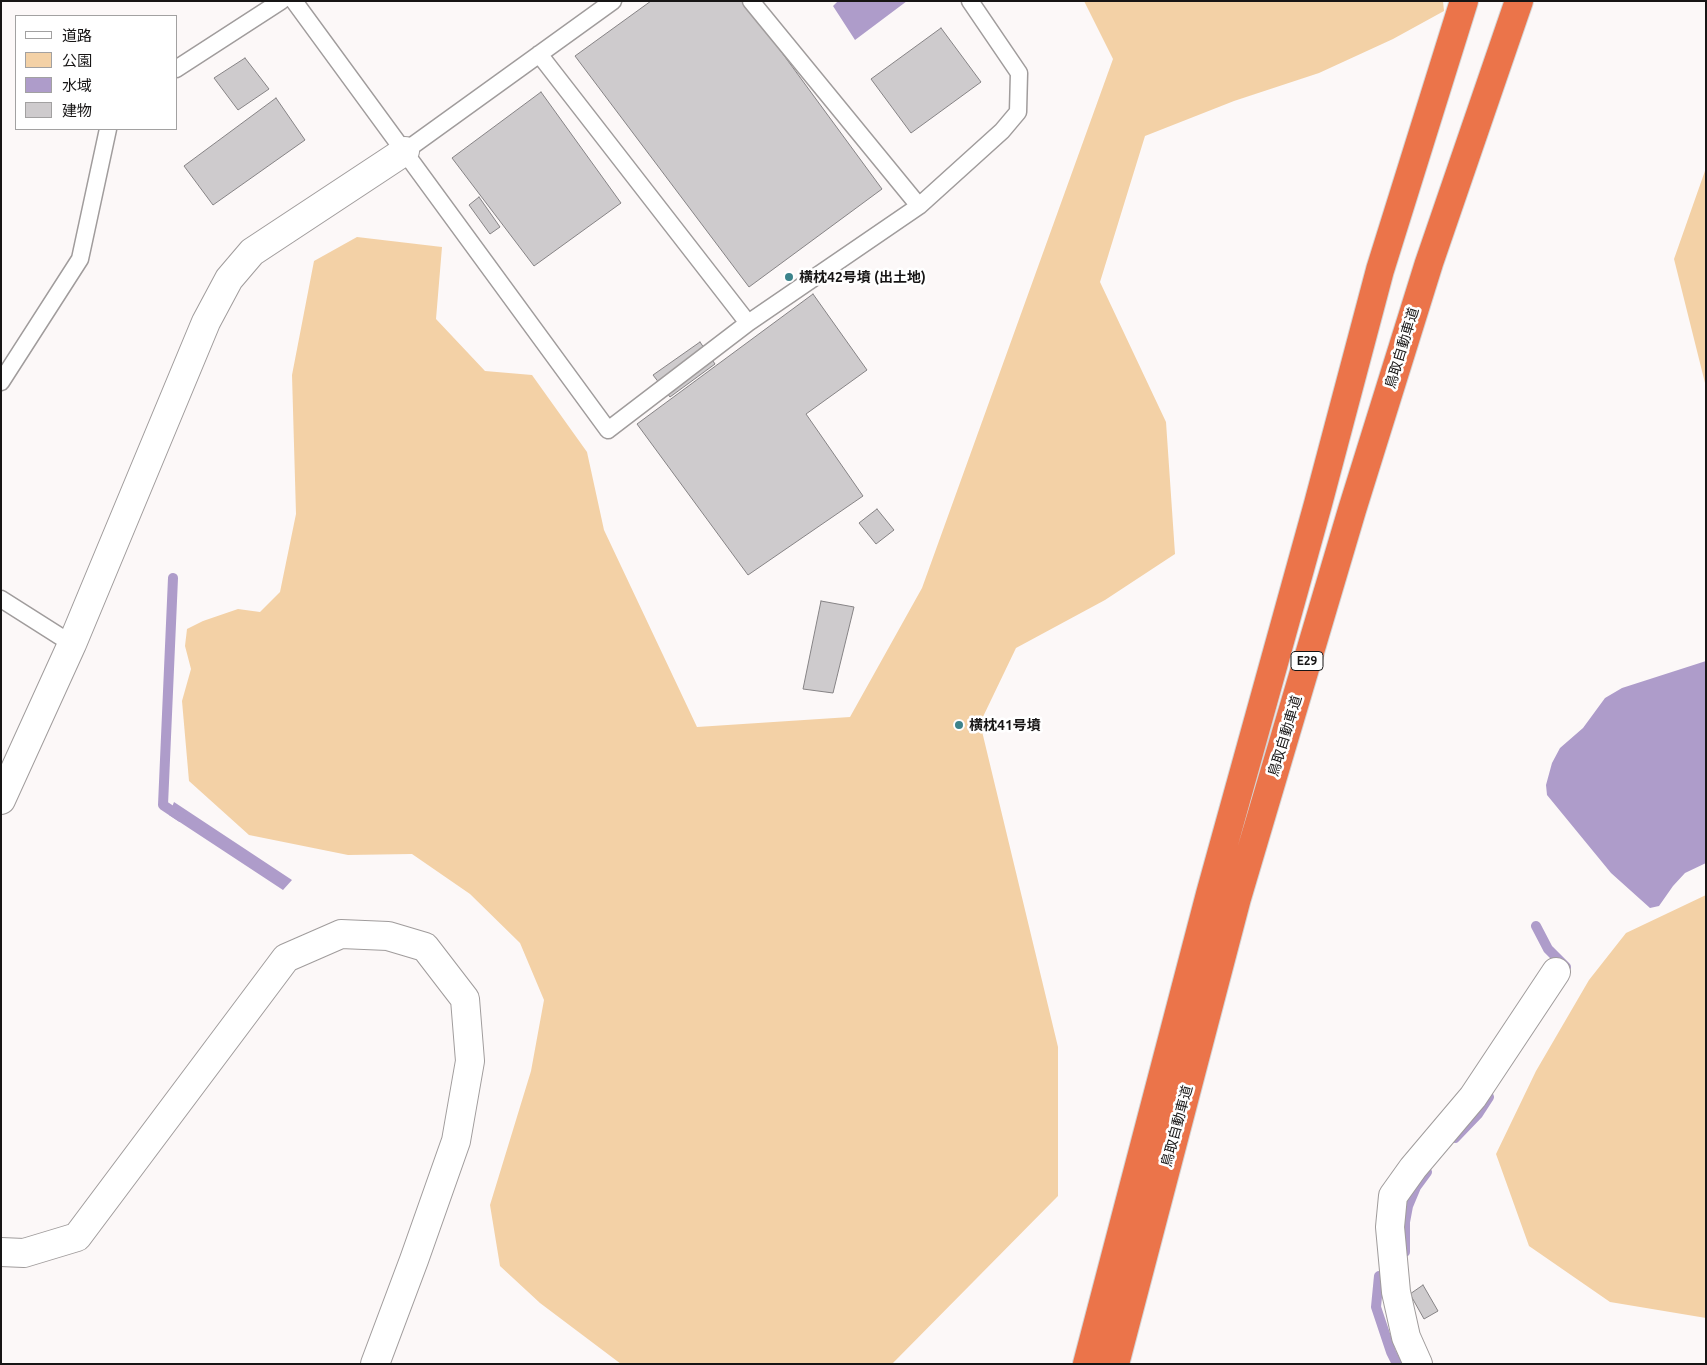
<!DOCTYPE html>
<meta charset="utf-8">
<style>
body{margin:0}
#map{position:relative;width:1707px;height:1365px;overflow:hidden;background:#fcf8f8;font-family:Ubuntu,"Noto Sans JP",sans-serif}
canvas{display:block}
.frame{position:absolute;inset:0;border:2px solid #171515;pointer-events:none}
.legend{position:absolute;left:15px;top:15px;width:162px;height:115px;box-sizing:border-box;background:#fff;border:1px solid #a2a1a1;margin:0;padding:6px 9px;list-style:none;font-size:15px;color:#171515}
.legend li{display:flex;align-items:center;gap:10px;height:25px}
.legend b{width:25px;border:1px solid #a2a1a1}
</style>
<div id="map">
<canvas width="1707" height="1365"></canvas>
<div class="frame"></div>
<ul class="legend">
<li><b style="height:6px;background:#fff"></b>道路</li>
<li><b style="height:14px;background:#f3d1a6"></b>公園</li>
<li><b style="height:14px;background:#ae9cca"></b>水域</li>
<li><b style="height:14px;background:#cecbcd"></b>建物</li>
</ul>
</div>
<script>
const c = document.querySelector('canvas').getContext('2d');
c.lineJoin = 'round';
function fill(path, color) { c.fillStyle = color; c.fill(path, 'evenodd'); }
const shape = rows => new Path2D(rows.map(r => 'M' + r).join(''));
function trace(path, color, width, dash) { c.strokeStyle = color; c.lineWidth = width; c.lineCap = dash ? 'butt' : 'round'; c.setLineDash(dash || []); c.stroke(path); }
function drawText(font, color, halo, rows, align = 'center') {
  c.font = font + ' Ubuntu,"Noto Sans JP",sans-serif'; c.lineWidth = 5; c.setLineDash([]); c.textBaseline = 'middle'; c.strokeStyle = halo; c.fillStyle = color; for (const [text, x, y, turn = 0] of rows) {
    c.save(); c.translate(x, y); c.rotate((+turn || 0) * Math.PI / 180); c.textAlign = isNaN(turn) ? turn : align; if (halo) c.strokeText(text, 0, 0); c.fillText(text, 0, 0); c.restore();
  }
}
fill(shape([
 [1084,1,1443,1,1444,11,1393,39,1319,73,1234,101,1145,136,1100,282,1166,422,1175,554,1105,600,1016,648,980,723,1058,1047,1058,1196,892,1364,621,1364,540,1303,500,1266,490,1205,531,1071,544,1000,520,943,470,894,412,854,348,855,249,835,189,781,182,701,191,669,185,646,187,629,203,621,238,609,260,612,280,592,296,514,292,375,314,261,357,237,442,247,436,319,485,371,532,375,587,452,604,530,697,727,850,717,922,588,1113,59],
 [1706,168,1706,387,1674,259],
 [1706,895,1706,1318,1610,1302,1529,1246,1496,1154,1536,1071,1589,980,1626,933]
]), '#f3d1a6');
fill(shape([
 [838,1,907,1,855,40,833,6],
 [1706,661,1706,863,1685,873,1673,886,1659,906,1650,908,1611,873,1547,795,1546,785,1552,763,1560,748,1583,728,1605,698,1622,688],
 [174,802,292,880,283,890,169,815]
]), '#ae9cca');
trace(shape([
 [173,578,163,805,181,817],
 [1536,926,1548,949,1566,967],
 [1455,1138,1478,1114,1489,1097],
 [1405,1252,1405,1222,1408,1206,1416,1187,1427,1172],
 [1379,1276,1376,1307,1391,1352,1397,1364]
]), '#ae9cca', 10);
const building = shape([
 [651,1,744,1,882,189,749,287,575,56,651,1],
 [941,28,981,82,911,133,871,79,941,28],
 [245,58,269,89,238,110,214,78,245,58],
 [541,92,621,203,534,266,452,158,541,92],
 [276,98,305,140,213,205,184,166,276,98],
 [479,197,500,227,490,234,469,205,479,197],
 [813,294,867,370,806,414,863,496,748,575,637,424,813,294],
 [700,342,715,364,670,397,653,375,700,342],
 [877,509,894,530,876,544,859,523,877,509],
 [821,601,854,607,833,693,803,689,821,601],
 [1423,1285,1438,1311,1424,1319,1410,1294,1423,1285]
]);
fill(building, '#cecbcd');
trace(building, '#868385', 1);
const lane = shape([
 [294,1,608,430,748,323,919,206,1002,131,1018,112,1019,73,970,1],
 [751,1,919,206],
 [539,54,748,323],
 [176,69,281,1],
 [405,151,613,1],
 [1,382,80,259,108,129],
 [1,599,72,644]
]);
const street = shape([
 [1,800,72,644,206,322,229,279,252,252,405,151],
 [1,1252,24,1253,77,1237,286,958,341,934,388,936,425,947,465,999,470,1061,456,1141,414,1260,375,1364],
 [1418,1364,1406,1337,1396,1292,1390,1227,1393,1196,1413,1168,1473,1097,1556,972]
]);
const highway = shape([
 [1087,1364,1210,894,1318,504,1380,270,1464,1],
 [1115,1364,1237,898,1352,510,1429,263,1519,1]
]);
trace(lane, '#a09c9c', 19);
trace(street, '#a09c9c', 30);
trace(highway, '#d5d5d5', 30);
trace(lane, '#fff', 16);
trace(street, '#fff', 28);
trace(highway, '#eb744a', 28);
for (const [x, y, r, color] of [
 [789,277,5,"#3c838b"],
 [959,725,5,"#3c838b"]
]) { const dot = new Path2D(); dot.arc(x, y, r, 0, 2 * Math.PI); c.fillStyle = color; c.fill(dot); trace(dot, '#fff', 2); }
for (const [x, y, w] of [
 [1307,661,32]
]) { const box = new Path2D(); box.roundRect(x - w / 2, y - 9.5, w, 19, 4); c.fillStyle = '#fff'; c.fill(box); trace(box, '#171515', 1); }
drawText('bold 12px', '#171515', null, [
 ["E29",1307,661]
]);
drawText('bold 14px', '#171515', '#fff', [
 ["横枕42号墳 (出土地)",799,277],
 ["横枕41号墳",969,725]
], 'left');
drawText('14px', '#171515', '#fff', [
 ["鳥取自動車道",1402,348,-73],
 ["鳥取自動車道",1285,736,-73],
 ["鳥取自動車道",1177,1126,-75]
]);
</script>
